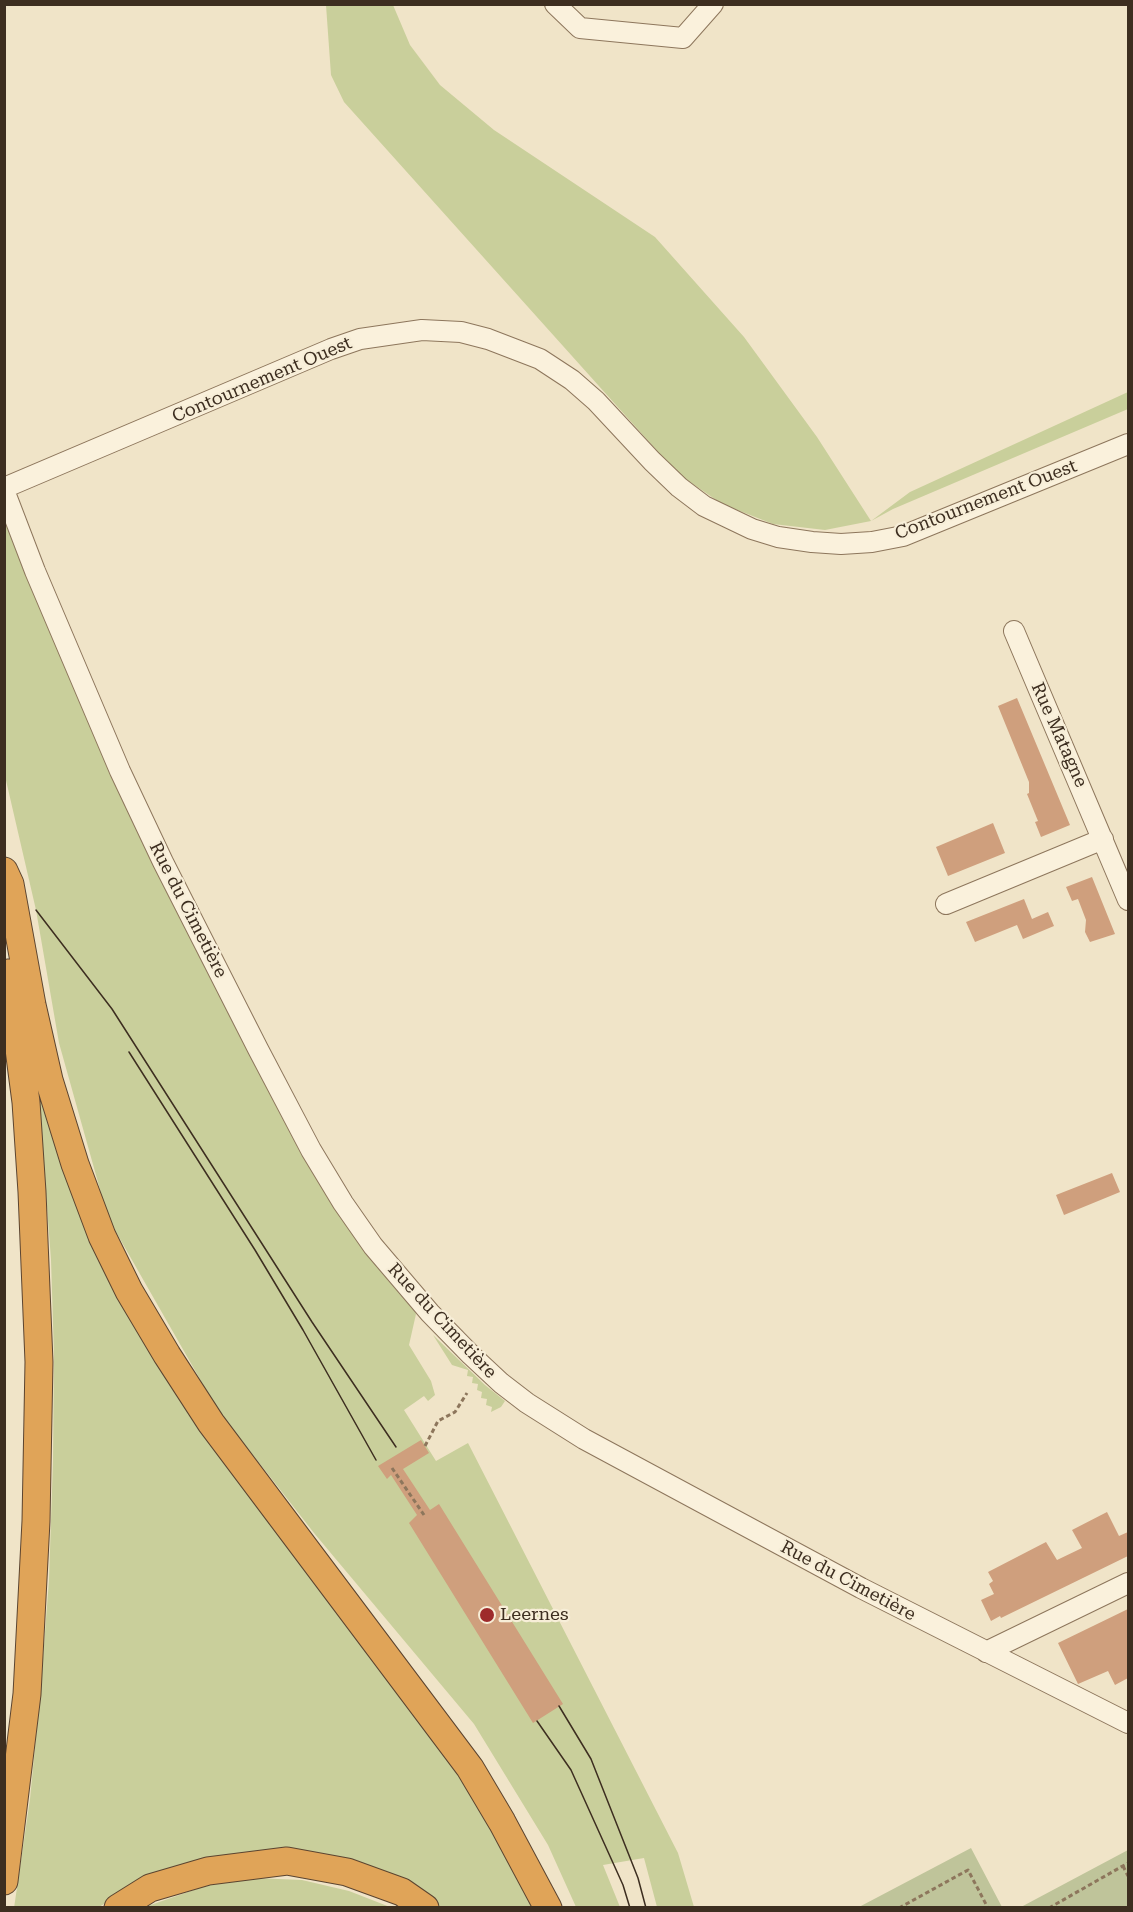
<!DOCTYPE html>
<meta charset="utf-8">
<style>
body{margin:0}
#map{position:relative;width:1133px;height:1912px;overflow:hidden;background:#f0e4c8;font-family:"Roboto Serif",serif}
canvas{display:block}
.frame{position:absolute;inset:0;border:6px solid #3d2e20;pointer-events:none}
</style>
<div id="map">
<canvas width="1133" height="1912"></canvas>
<div class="frame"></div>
</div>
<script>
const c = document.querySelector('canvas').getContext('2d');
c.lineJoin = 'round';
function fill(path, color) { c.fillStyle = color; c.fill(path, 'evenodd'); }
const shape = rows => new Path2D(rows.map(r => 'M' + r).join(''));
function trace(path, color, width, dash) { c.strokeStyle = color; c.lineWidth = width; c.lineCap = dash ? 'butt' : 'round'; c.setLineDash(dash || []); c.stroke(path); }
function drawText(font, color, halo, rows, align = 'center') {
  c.font = font + ' "Roboto Serif",serif'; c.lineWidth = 4.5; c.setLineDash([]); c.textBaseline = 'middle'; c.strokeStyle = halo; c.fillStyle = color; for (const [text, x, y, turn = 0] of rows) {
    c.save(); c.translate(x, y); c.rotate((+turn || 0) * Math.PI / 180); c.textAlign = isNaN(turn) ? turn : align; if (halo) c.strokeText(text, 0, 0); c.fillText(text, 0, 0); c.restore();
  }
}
fill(shape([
 [326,5,393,5,410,45,440,85,494,130,655,237,744,337,817,437,871,521,910,492,1128,392,1128,409,893,509,871,521,825,530,773,524,722,504,677,473,344,102,331,75],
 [4,508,202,958,413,1306,416,1314,409,1345,431,1381,435,1395,428,1401,424,1396,404,1410,436,1461,468,1443,678,1853,694,1907,657,1907,644,1858,603,1865,620,1907,576,1907,548,1845,474,1724,314,1533,217,1409,108,1218,59,1043,36,910,5,776],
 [38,1087,90,1237,450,1759,536,1907,433,1907,321,1859,133,1886,99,1907,14,1908,30,1799,41,1684,49,1580,53,1460,54,1355,51,1260],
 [433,1335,485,1385,505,1401,501,1407,491,1412,492,1407,486,1405,487,1399,481,1398,482,1392,477,1390,478,1384,472,1383,473,1377,467,1376,468,1370,452,1365],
 [254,1878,302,1880,349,1891,390,1907,142,1908,211,1884]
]), '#c9cf9b');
fill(shape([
 [971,1848,1002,1907,859,1907],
 [1128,1850,1128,1907,1021,1907]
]), '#bfc49a');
fill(shape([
 [1017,698,1070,825,1041,837,1035,822,1038,821,1027,794,1029,793,1029,782,998,706],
 [993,823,1005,853,948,876,936,847],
 [1092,877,1115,934,1090,942,1085,932,1086,920,1078,899,1072,901,1066,887],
 [1024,899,1032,919,1048,912,1054,926,1023,939,1017,925,975,942,966,922],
 [1112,1173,1120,1192,1064,1215,1056,1195],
 [421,1440,429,1453,403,1469,430,1510,439,1504,563,1704,533,1723,409,1523,417,1515,391,1475,387,1479,378,1466],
 [1107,1512,1119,1536,1128,1532,1128,1556,1001,1618,1000,1616,991,1621,981,1600,994,1594,989,1584,993,1581,988,1572,1046,1542,1057,1560,1082,1548,1072,1530],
 [1128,1609,1128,1678,1115,1685,1108,1671,1078,1684,1058,1643]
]), '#cf9f7d');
const minor = shape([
 [555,4,580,28,683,38,713,4],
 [4,488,331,349,360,339,422,330,461,332,488,339,540,359,572,380,596,401,652,461,679,487,704,506,752,529,778,537,812,542,841,544,872,542,903,536,1128,444],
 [4,490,35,571,120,771,163,862,258,1049,311,1150,343,1203,373,1246,430,1313,471,1355,501,1383,527,1403,584,1439,861,1588,1128,1723],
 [1014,631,1128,900],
 [946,904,1103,839],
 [986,1652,1128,1583]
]);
const highway = shape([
 [4,871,10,884,32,1005,49,1080,75,1164,102,1236,129,1291,167,1355,211,1423,470,1768,502,1822,548,1908],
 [4,1881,27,1694,36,1521,39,1362,32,1192,26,1102,9,973],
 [118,1908,150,1888,208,1871,287,1861,347,1872,402,1892,425,1908]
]);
trace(minor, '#8d765c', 22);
trace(highway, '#5b4430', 29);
trace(shape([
 [425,1446,438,1421,455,1412,467,1393],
 [392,1468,424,1515],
 [1123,1866,1128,1876],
 [899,1908,968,1870,988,1908],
 [1049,1908,1128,1863]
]), '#8d765c', 3, [4.5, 3]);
trace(minor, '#faf1dc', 20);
trace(highway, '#e0a458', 27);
trace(shape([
 [36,910,112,1009,312,1322,396,1447],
 [129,1052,255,1250,303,1330,376,1460],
 [559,1706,591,1759,638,1878,646,1908],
 [537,1721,571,1770,623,1885,630,1908]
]), '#3d2e20', 1.5);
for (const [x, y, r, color] of [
 [487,1615,8,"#9e2a2b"]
]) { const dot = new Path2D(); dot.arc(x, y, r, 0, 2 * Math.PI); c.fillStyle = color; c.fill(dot); trace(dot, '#f7eed8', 2); }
drawText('18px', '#3d2e20', '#f7eed8', [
 ["Contournement Ouest",262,380,-23],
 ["Contournement Ouest",986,500,-21],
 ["Rue Matagne",1059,735,66],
 ["Rue du Cimetière",188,910,63],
 ["Rue du Cimetière",442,1321,47],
 ["Rue du Cimetière",848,1581,28]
]);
drawText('18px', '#3d2e20', '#f7eed8', [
 ["Leernes",500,1615]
], 'left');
</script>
